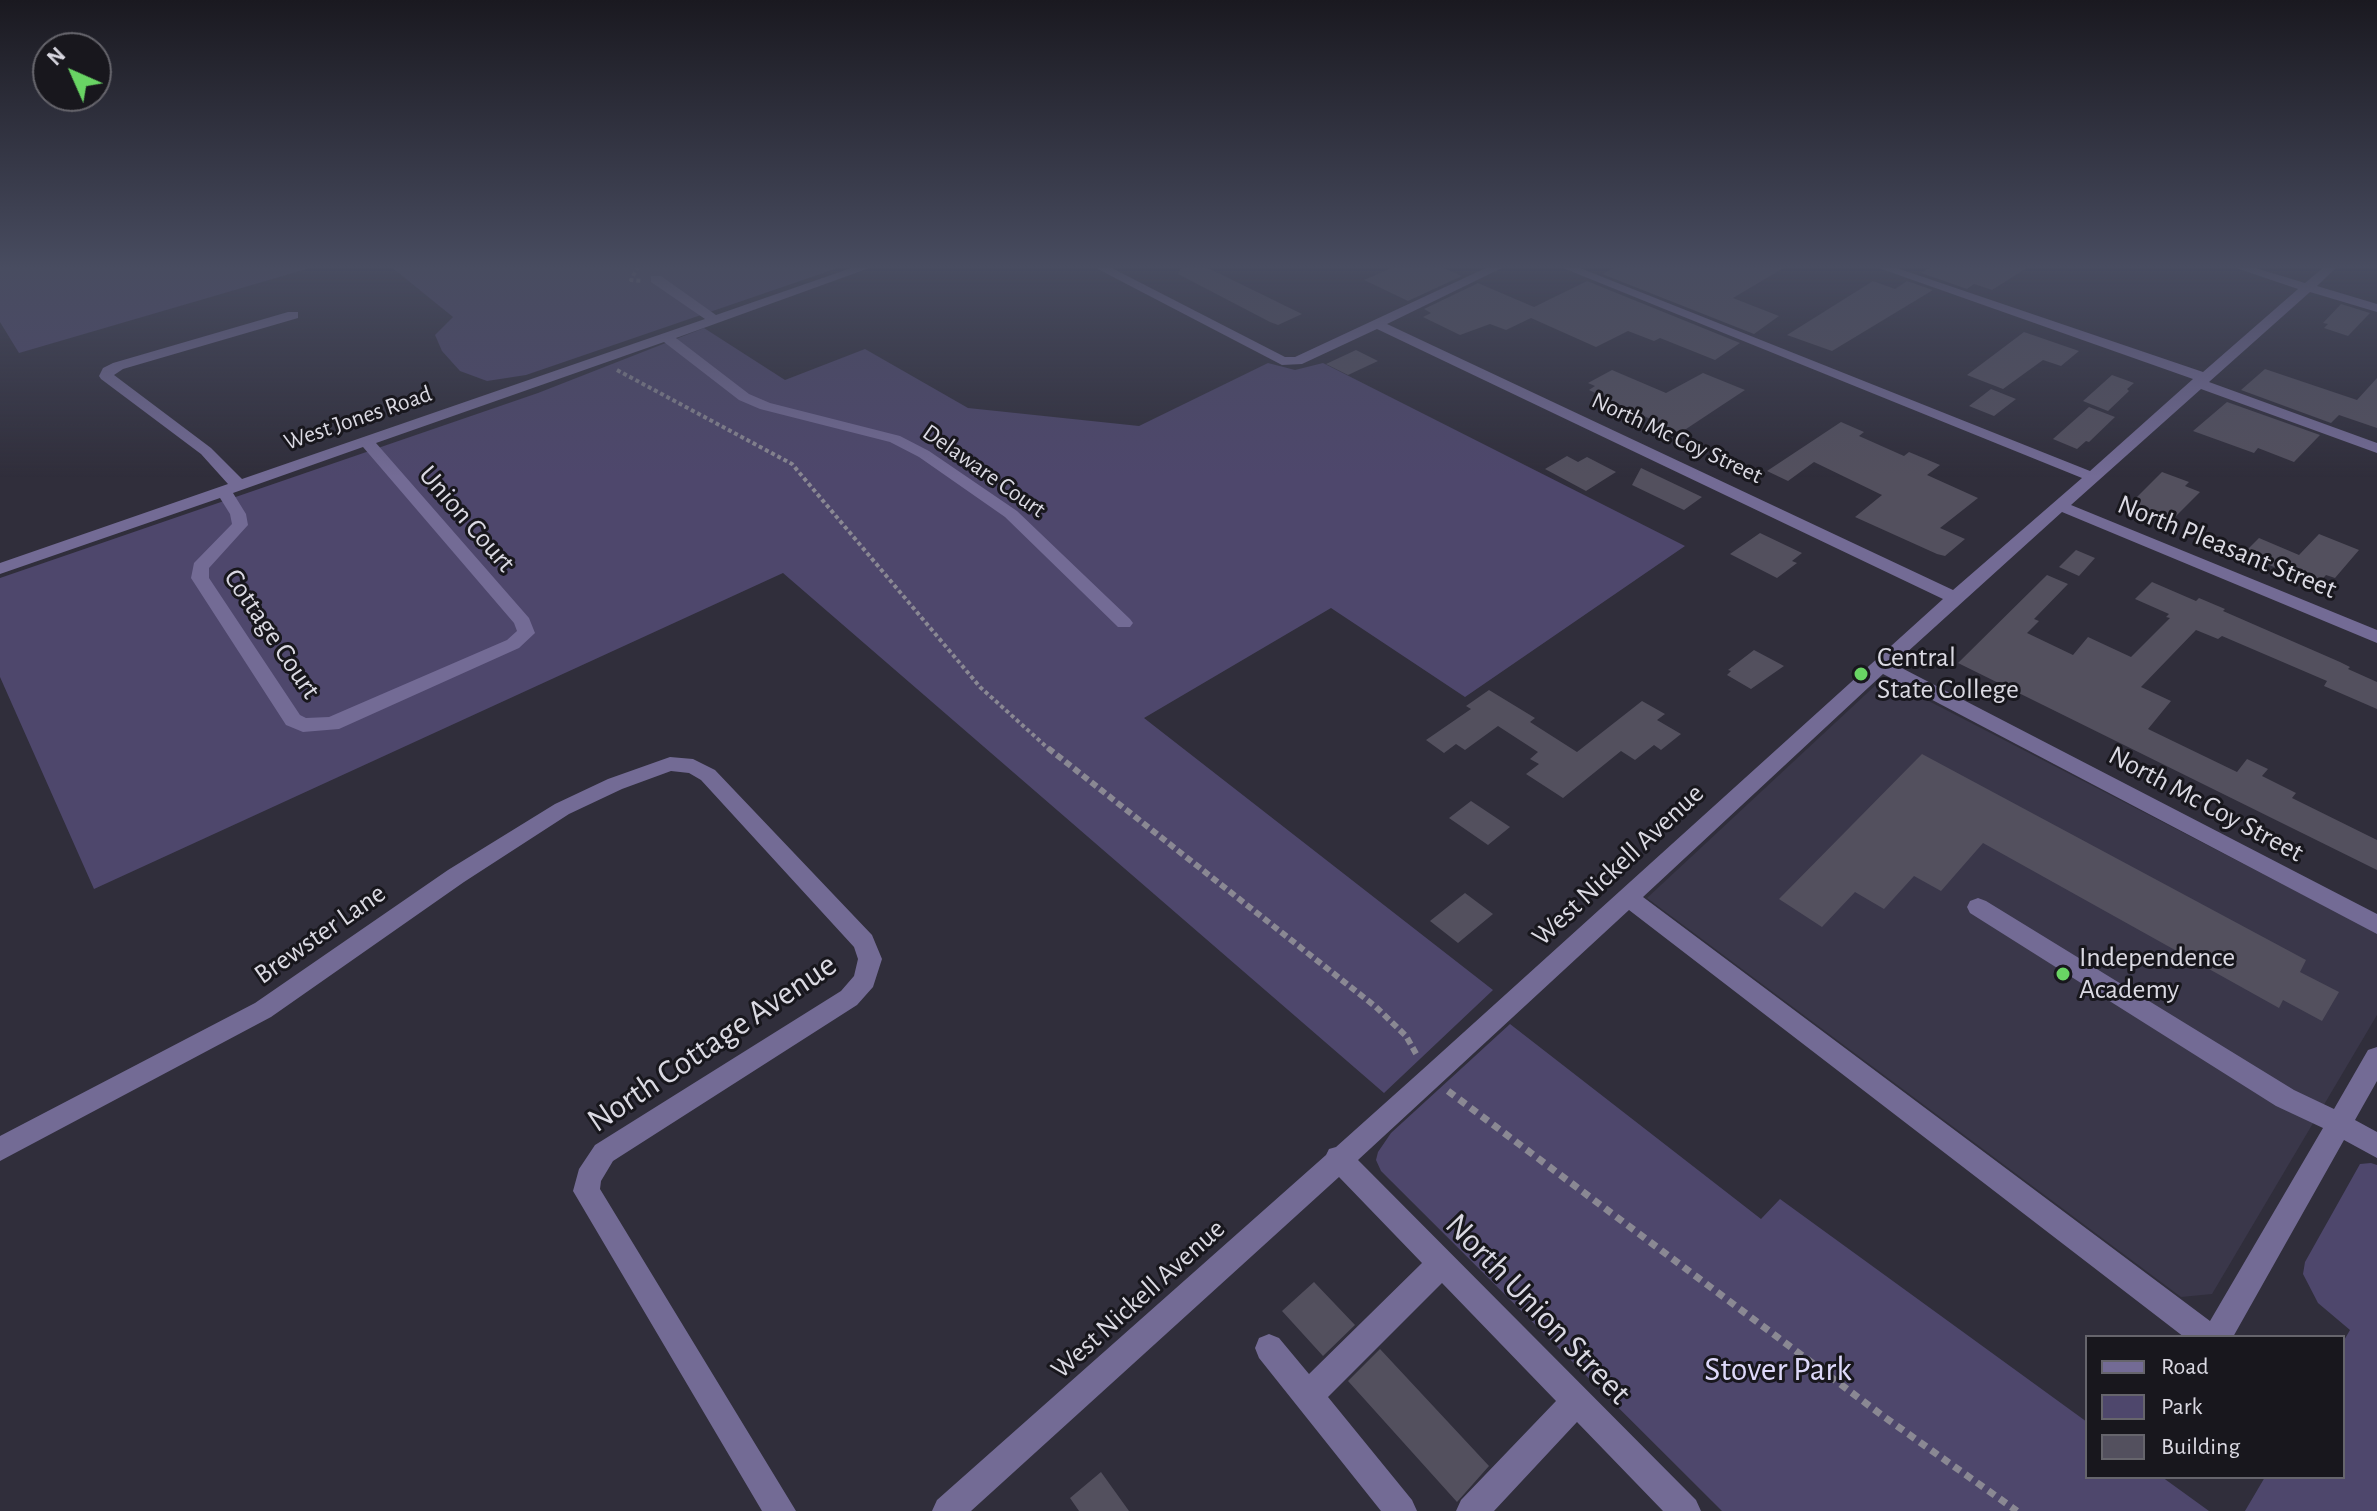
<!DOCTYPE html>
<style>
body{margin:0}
#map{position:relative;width:2377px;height:1511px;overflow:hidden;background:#302e3b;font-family:"Alegreya Sans",sans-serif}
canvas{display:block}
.legend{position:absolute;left:2085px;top:1335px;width:260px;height:144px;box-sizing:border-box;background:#18171d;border:2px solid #66656c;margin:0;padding:10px 14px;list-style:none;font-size:24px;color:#dad9e2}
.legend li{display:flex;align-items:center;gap:16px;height:40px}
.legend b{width:40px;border:2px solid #66656c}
.north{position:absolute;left:32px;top:32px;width:80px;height:80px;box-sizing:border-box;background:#18171d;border:2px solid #66656c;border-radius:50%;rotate:315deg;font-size:22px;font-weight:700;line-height:32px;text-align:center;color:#dad9e2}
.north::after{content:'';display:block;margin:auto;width:28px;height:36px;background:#69d464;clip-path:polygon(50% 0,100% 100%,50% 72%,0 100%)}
</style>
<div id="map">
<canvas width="2377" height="1511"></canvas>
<ul class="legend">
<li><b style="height:10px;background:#736b95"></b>Road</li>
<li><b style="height:22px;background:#4e476c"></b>Park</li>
<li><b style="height:22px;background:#53505e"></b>Building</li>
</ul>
<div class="north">N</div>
</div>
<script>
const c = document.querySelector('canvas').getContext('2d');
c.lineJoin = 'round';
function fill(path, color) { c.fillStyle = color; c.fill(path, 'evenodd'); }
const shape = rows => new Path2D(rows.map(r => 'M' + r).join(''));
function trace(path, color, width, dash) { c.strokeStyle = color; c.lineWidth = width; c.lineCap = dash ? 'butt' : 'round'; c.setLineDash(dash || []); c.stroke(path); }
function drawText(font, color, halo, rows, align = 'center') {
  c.font = font + ' "Alegreya Sans",sans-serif'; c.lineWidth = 6; c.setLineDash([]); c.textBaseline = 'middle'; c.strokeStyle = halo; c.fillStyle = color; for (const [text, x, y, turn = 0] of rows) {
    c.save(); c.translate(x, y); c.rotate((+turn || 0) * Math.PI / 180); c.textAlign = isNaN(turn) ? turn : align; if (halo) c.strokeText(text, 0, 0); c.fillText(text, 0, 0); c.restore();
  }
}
fill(shape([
 [1879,682,1892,682,2377,933,2377,1015,2212,1294,2181,1297,1647,898]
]), '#3a374a');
fill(shape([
 [0,266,317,266,19,353,0,322],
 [390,266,844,266,526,375,487,381,460,371,442,351,435,335,453,317],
 [704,328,785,380,865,349,968,408,1139,426,1268,363,1295,370,1323,363,1685,546,1465,697,1331,608,1144,718,1493,990,1384,1093,783,573,94,889,0,677,0,578,538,393],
 [1510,1024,1761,1219,1780,1199,2087,1422,2087,1477,2162,1477,2209,1511,1722,1511,1381,1171,1376,1160,1378,1152,1391,1133],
 [2371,1163,2377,1165,2377,1511,2245,1511,2265,1477,2343,1477,2343,1342,2350,1330,2318,1303,2303,1274,2305,1262,2360,1164]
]), '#4e476c');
fill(shape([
 [1182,266,1204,266,1302,314,1278,325,1270,322,1178,274],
 [1396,266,1439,266,1462,276,1408,301,1364,280],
 [1618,266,1787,266,1733,298,1779,316,1754,334,1602,274],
 [1932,266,2030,266,1992,290,1974,284,1967,289,1921,273],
 [1587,281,1740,343,1715,360,1660,338,1654,341,1628,331,1596,347,1531,318,1506,330,1490,324,1460,335,1423,317,1431,313,1424,309,1478,283,1534,307],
 [1873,281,1895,289,1907,281,1933,290,1832,351,1787,335],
 [2341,304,2370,313,2348,336,2324,328,2328,324,2323,323],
 [2024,332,2079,351,2061,366,2043,360,2003,389,1967,375],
 [1356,350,1378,361,1348,375,1326,364],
 [2265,369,2357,400,2377,378,2377,428,2339,415,2331,423,2241,390],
 [1612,370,1666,393,1703,373,1745,390,1680,433,1589,390,1595,386,1588,383],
 [2112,375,2134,383,2127,389,2129,391,2108,411,2083,401],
 [1991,389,2016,399,1994,416,1969,406],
 [2227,402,2320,435,2294,462,2258,448,2254,453,2193,431],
 [2089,407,2115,417,2089,442,2086,441,2077,449,2053,439],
 [1841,422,1864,432,1859,436,1904,456,1909,452,1940,465,1927,475,1978,498,1940,528,1965,539,1945,556,1937,554,1855,517,1882,495,1814,462,1788,481,1767,471],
 [1567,456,1578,462,1587,457,1616,472,1586,491,1545,469],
 [1641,468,1702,497,1684,510,1632,485],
 [2162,472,2189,482,2185,486,2200,492,2170,522,2161,519,2159,521,2126,508],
 [1760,533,1802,553,1792,561,1797,563,1777,578,1730,554],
 [2319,534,2359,550,2335,578,2326,575,2317,585,2243,554,2259,538,2299,555],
 [2076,550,2095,558,2079,576,2059,567],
 [2047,575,2068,584,2034,619,2039,621,2027,633,2073,655,2088,637,2131,657,2170,618,2166,617,2169,614,2135,599,2152,582,2196,601,2199,598,2225,609,2223,611,2340,662,2350,667,2348,669,2377,682,2377,709,2324,686,2327,681,2222,636,2218,639,2196,630,2141,687,2171,701,2148,729,2237,772,2247,759,2268,769,2262,776,2296,793,2292,798,2377,840,2377,870,1958,663],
 [1754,650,1784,666,1751,689,1727,675,1731,671,1728,670],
 [1489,690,1535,718,1530,722,1577,752,1642,701,1665,714,1657,720,1681,734,1661,750,1654,745,1635,760,1621,751,1563,798,1526,774,1539,764,1530,759,1538,752,1498,726,1465,750,1456,744,1444,753,1426,740,1471,709,1466,706],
 [1922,754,2306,960,2300,972,2339,992,2322,1021,2283,1000,2279,1008,1983,843,1941,891,1914,876,1884,909,1855,892,1822,927,1779,899],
 [1471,801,1510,827,1488,845,1449,818],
 [1465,893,1493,914,1458,943,1430,921],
 [1314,1282,1355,1325,1323,1356,1282,1311],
 [1380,1349,1489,1466,1457,1502,1348,1381],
 [1101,1472,1129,1511,1079,1511,1070,1498]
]), '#53505e');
trace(shape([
 [638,266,631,280,642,281],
 [617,370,792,464,980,687,1050,750]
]), '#8a8893', 4, [4, 3]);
trace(shape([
 [1048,748,1376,1007,1406,1036,1418,1057]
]), '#8a8893', 6, [7, 4]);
trace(shape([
 [1448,1091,1883,1416,2017,1511]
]), '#8a8893', 7, [8, 6]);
fill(shape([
 [857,266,875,266,676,338,749,394,770,403,900,436,929,451,1017,511,1130,619,1133,623,1130,627,1118,627,1005,517,919,457,890,442,760,409,739,400,664,342,376,443,529,618,535,633,519,648,339,729,303,732,286,725,191,578,194,563,232,524,230,514,220,498,0,574,0,563,228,484,201,454,101,379,99,376,103,368,113,363,288,312,298,312,298,318,123,369,114,375,211,448,242,479,705,319,651,282,651,276,661,276,716,315,857,266],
 [363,447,514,623,517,631,507,640,329,717,306,718,300,715,209,578,209,568,248,525,246,514,233,493,363,447],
 [1092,266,1108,266,1285,357,1295,357,1490,266,1506,266,1387,324,1953,590,2082,478,1558,266,1575,266,2090,471,2193,379,1873,266,1891,266,2203,372,2298,289,2230,266,2249,266,2305,283,2325,266,2338,266,2317,286,2377,304,2377,312,2310,292,2209,382,2377,443,2377,453,2201,389,2071,505,2377,630,2377,643,2062,512,1894,664,2377,914,2377,934,1883,674,1643,897,2210,1321,2323,1128,2276,1106,1970,913,1967,907,1970,901,1978,898,1986,901,2294,1090,2334,1109,2368,1050,2377,1047,2377,1081,2355,1120,2377,1132,2377,1158,2344,1140,2233,1337,2184,1337,1629,910,1358,1160,1696,1500,1701,1511,1663,1511,1577,1422,1494,1511,1456,1511,1461,1500,1556,1401,1442,1283,1328,1397,1412,1500,1417,1511,1381,1511,1259,1358,1255,1348,1259,1338,1269,1334,1279,1338,1309,1374,1422,1263,1339,1177,971,1511,932,1511,937,1500,1326,1155,1329,1149,1336,1147,1422,1070,1943,599,1377,329,1302,364,1282,365,1092,266],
 [670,757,693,759,715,770,872,935,882,959,873,987,857,1005,613,1161,601,1181,600,1189,796,1511,762,1511,573,1191,579,1169,595,1145,841,991,854,976,858,959,854,947,701,780,689,773,671,771,622,789,569,814,464,882,271,1017,0,1161,0,1136,255,1003,448,870,555,804,608,779,670,757]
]), '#736b95');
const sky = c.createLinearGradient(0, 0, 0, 477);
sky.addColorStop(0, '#1a1920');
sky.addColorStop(0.56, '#484c60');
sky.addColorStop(1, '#484c6000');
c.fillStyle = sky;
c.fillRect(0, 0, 2377, 477);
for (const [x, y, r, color] of [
 [1861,674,8,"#69d464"],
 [2063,974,8,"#69d464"]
]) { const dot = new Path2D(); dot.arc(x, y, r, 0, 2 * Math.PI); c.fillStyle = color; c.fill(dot); trace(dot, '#18171d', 3); }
drawText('24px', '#dad9e2', '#18171d', [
 ["West Jones Road",358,418,-19],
 ["North Mc Coy Street",1677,438,25],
 ["Delaware Court",984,471,35]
]);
drawText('28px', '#dad9e2', '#18171d', [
 ["Union Court",467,519,49],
 ["North Pleasant Street",2227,547,22],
 ["Cottage Court",272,634,56],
 ["North Mc Coy Street",2206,804,28],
 ["West Nickell Avenue",1618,865,-43],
 ["Brewster Lane",320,934,-35],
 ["West Nickell Avenue",1138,1299,-42]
]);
drawText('28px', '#dad9e2', '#18171d', [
 ["Central",1877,658],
 ["State College",1877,690],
 ["Independence",2079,958],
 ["Academy",2079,990]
], 'left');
drawText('34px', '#dad9e2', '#18171d', [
 ["North Cottage Avenue",712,1043,-34],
 ["North Union Street",1538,1309,46]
]);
drawText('34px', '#ded9fa', '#18171d', [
 ["Stover Park",1778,1370]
]);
</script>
